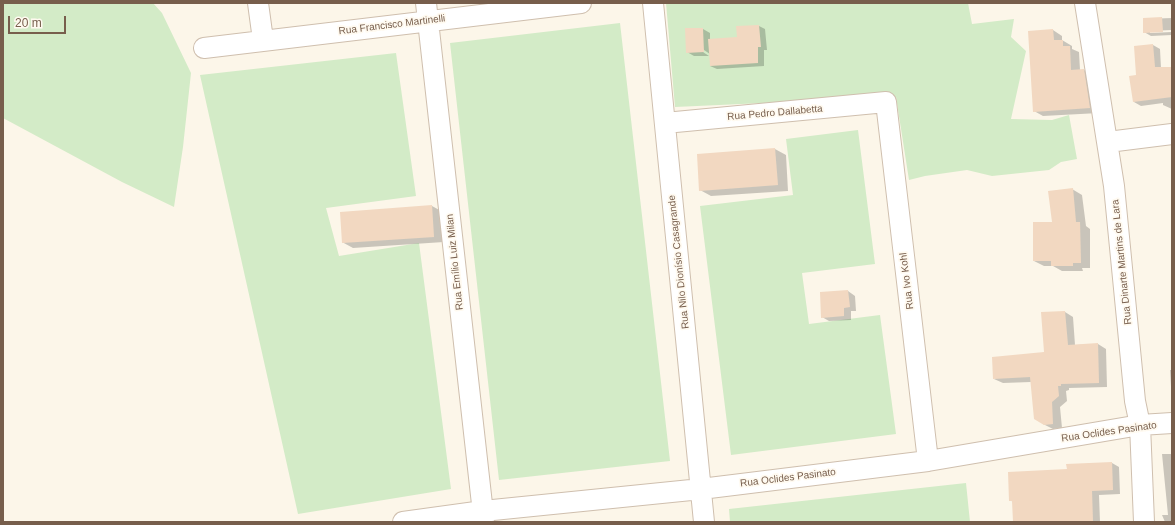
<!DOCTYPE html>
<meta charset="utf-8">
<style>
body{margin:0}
#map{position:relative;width:1175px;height:525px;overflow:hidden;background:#fcf6e9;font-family:Arial,sans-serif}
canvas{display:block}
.frame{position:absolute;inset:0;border:4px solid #775e4c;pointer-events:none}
.scale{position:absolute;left:8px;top:16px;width:58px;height:18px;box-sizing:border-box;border:2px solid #775e4c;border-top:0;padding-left:5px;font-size:12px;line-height:14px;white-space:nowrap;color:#775e4c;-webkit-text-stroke:3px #fffaf0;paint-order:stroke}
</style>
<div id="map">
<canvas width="1175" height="525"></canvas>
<div class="frame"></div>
<div class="scale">20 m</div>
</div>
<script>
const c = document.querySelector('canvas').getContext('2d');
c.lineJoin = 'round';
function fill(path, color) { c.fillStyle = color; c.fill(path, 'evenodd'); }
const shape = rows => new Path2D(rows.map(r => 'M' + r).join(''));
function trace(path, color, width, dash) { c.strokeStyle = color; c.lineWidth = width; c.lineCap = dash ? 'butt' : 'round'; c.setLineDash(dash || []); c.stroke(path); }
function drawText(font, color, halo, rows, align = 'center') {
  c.font = font + ' Arial,sans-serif'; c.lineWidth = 3.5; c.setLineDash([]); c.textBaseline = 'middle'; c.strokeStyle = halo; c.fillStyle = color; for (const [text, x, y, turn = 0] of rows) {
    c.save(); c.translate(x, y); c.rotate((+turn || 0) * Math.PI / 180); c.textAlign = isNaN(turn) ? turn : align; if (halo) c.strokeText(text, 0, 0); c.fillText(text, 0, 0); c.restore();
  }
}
fill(shape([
 [3,3,153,3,162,13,191,73,183,147,174,207,122,182,3,118],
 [666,3,968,3,972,24,1014,19,1011,37,1026,51,1011,119,1052,120,1069,115,1077,159,1061,162,1049,170,992,176,967,170,925,176,909,180,896,97,675,107],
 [620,23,670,461,499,480,450,43],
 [396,53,416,196,326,208,339,256,419,243,451,489,298,514,200,75],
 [858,130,875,264,802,273,809,324,880,315,896,434,731,455,700,206,793,195,786,139],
 [966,483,970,522,730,522,729,509]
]), '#d3ebc7');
fill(shape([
 [1172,18,1172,30,1150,31,1150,33,1172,32,1172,35,1151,36,1144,32,1144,19],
 [759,26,765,29,767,50,764,50,764,66,717,69,710,66,710,54,701,48,700,50,709,56,694,56,687,52,703,29,710,33,710,40,738,38],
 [1053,30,1062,36,1062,40,1072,46,1072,49,1079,52,1080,70,1084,70,1093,76,1099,113,1043,116,1034,111],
 [1153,45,1160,49,1161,68,1172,68,1172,109,1163,105,1163,103,1141,106,1134,102,1137,76],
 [775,149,786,155,788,191,711,196,700,190,698,155],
 [1072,189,1082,195,1086,226,1090,229,1090,268,1082,268,1083,271,1062,271,1053,266,1044,266,1034,261,1053,223],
 [432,206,443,212,444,242,353,248,342,242],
 [848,291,855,296,856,311,851,311,851,320,829,321,822,317],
 [1065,312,1073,317,1075,345,1098,344,1106,349,1107,387,1069,388,1069,390,1066,391,1067,401,1060,407,1062,428,1053,429,1043,424,1031,382,1003,383,994,379,1045,353],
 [1170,370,1172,370,1172,403],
 [1162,454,1172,454,1172,522,1165,522,1162,515,1168,515],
 [1112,463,1119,467,1120,494,1099,495,1100,522,1014,522,1013,502,1010,500,1068,470]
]), '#0003');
fill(shape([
 [1162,17,1163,32,1143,33,1143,18],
 [759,25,761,47,758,47,758,63,710,66,708,39,737,37,736,26],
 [685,28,703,28,704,52,686,53],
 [1053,29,1054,40,1063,40,1063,46,1070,46,1071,70,1084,69,1090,108,1033,112,1028,31],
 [1153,44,1155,67,1172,67,1172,97,1133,102,1129,76,1136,75,1134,46],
 [775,148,778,185,699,191,697,154],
 [1073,188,1076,222,1080,222,1081,263,1073,263,1073,266,1051,266,1051,261,1033,261,1033,222,1052,222,1048,191],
 [432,205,434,237,342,243,340,212],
 [848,290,850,307,844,308,844,316,821,318,820,292],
 [1065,311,1068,345,1098,343,1099,383,1061,384,1061,386,1058,386,1059,396,1052,402,1053,424,1044,425,1034,419,1030,377,993,379,992,357,1044,352,1041,312],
 [1112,462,1113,490,1092,491,1093,522,1013,522,1012,501,1009,501,1008,472,1067,469,1066,464]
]), '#f2d8c1');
const minor = shape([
 [258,3,263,40],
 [426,3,484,522],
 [653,3,704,522],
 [1085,3,1114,186,1135,401,1140,425,1144,522],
 [204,48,581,3],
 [665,123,886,102,928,461],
 [1108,142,1172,134],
 [403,522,483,511,701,489,928,461,1140,425,1172,423]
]);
trace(minor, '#cfbfae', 22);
trace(minor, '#fff', 20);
drawText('10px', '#775e4c', '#fffaf0', [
 ["Rua Francisco Martinelli",392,25,-7],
 ["Rua Pedro Dallabetta",775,113,-5],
 ["Rua Emílio Luiz Milan",455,262,-96],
 ["Rua Nilo Dionísio Casagrande",679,262,-96],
 ["Rua Dinarte Martins de Lara",1122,262,-96],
 ["Rua Ivo Kohl",907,281,-97],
 ["Rua Oclides Pasinato",1109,432,-8],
 ["Rua Oclides Pasinato",788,478,-7]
]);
</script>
